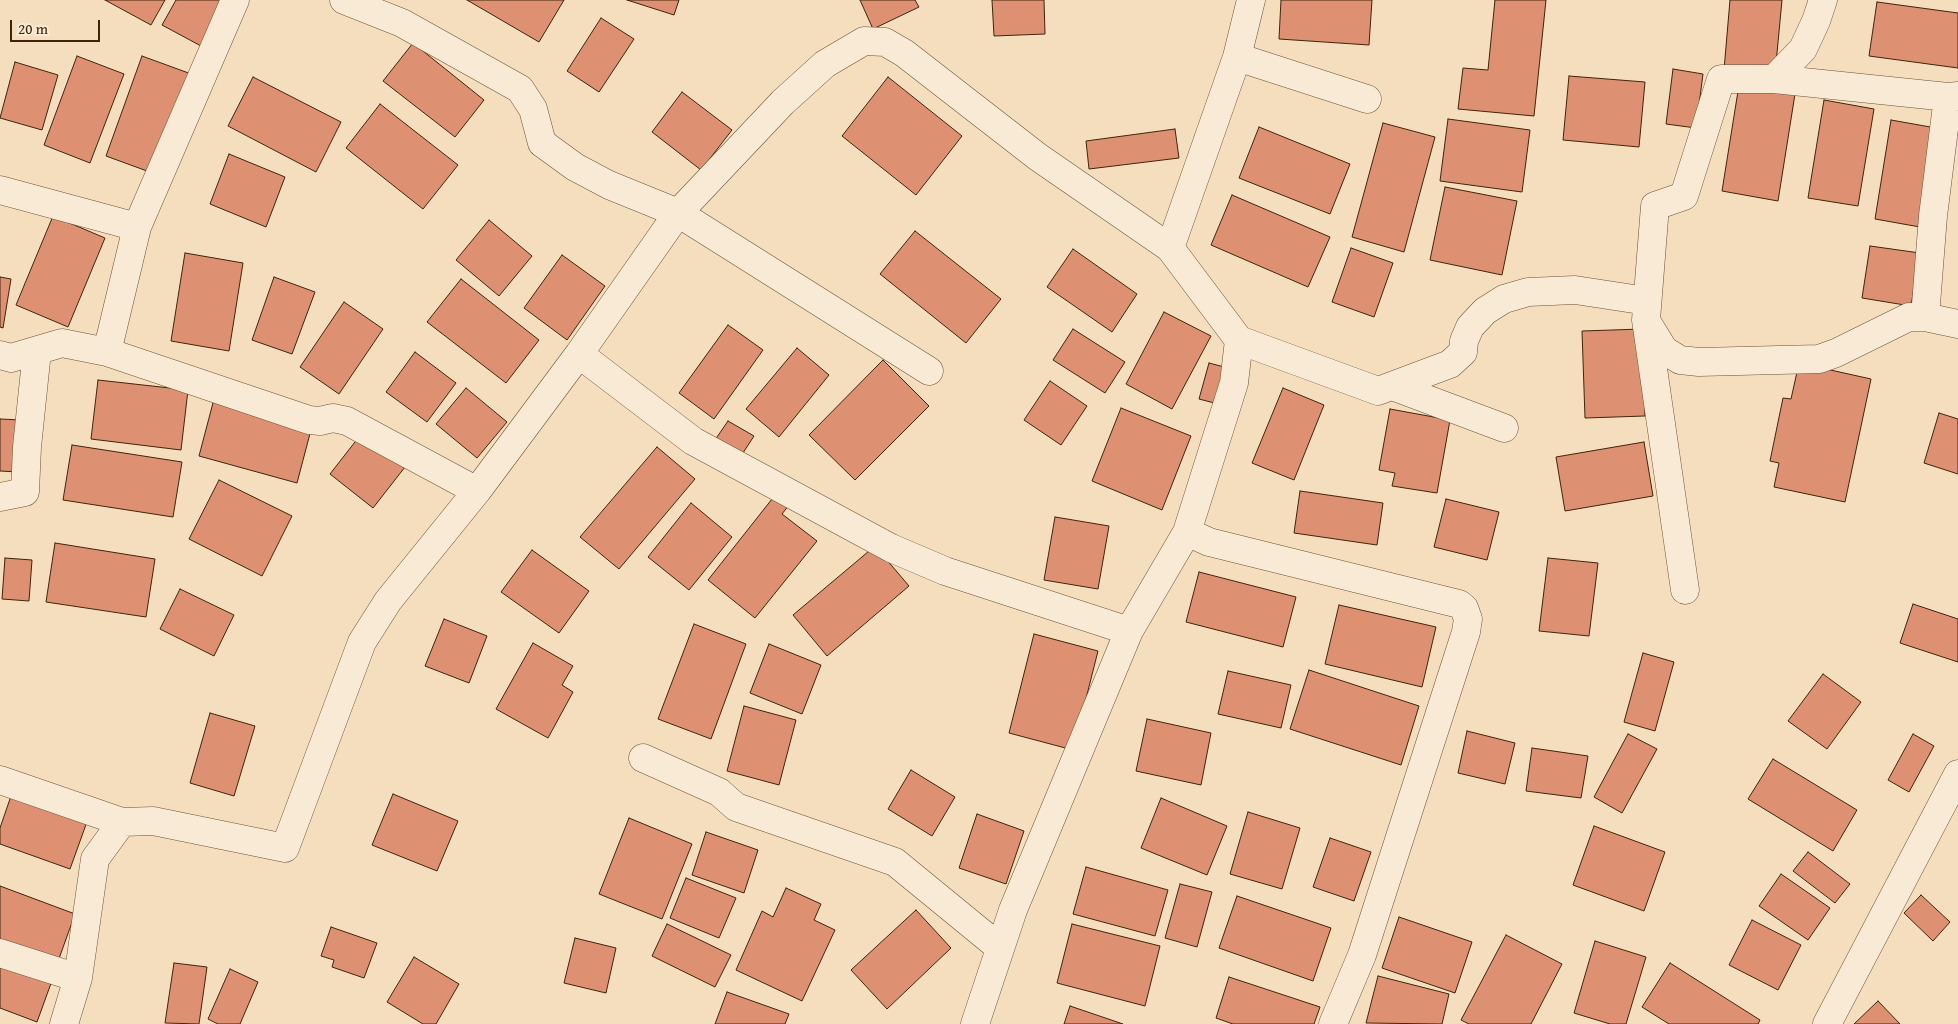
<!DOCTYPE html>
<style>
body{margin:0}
#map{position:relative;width:1958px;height:1024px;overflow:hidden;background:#f4debd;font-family:"Gentium Book Plus",serif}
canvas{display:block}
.scale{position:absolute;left:10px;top:20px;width:90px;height:22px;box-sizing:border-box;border:2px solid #40240a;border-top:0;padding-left:6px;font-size:15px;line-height:18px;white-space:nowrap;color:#40240a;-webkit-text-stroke:4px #f8ead4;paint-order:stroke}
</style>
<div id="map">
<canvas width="1958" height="1024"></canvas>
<div class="scale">20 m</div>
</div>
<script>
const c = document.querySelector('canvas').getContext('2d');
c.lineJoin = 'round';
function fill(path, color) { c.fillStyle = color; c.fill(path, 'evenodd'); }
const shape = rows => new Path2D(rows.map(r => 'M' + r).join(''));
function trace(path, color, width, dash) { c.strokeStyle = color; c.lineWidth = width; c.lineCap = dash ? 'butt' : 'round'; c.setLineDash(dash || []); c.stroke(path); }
const building = shape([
 [105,0,165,0,151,25,105,0],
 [176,0,226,0,201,46,162,25,176,0],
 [467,0,564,0,539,42,467,0],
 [627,0,679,0,674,15,627,0],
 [860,0,915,0,919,7,873,29,860,0],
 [992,0,1044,0,1045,34,994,36,992,0],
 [1281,0,1372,0,1369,45,1279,39,1281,0],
 [1495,0,1546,0,1534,116,1458,109,1463,68,1488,70,1495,0],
 [1730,0,1782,0,1775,74,1724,70,1730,0],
 [1877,2,1958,13,1958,68,1869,56,1877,2],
 [601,18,634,39,599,92,567,71,601,18],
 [413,43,484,100,455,137,383,81,413,43],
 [77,56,124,74,90,163,44,145,77,56],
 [142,56,194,75,158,175,106,156,142,56],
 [15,62,58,75,42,130,0,118,15,62],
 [1673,69,1703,74,1696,128,1666,124,1673,69],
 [1569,76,1645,82,1639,147,1563,140,1569,76],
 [253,77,341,122,316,172,228,126,253,77],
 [888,77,962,136,916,195,842,136,888,77],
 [1739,85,1795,94,1778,201,1722,191,1739,85],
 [682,92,732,130,701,170,652,132,682,92],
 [1824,100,1874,109,1858,206,1808,198,1824,100],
 [380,104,458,165,423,209,346,148,380,104],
 [1448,119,1530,130,1522,192,1440,181,1448,119],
 [1891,120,1936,128,1920,227,1875,219,1891,120],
 [1383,123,1435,137,1404,252,1352,237,1383,123],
 [1259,127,1350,164,1330,214,1239,178,1259,127],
 [1175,129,1179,158,1089,169,1086,141,1175,129],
 [229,154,285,177,266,227,210,204,229,154],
 [1445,187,1517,201,1502,275,1430,260,1445,187],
 [1232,195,1330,237,1308,287,1211,245,1232,195],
 [53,216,105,238,68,327,16,305,53,216],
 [489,220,532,256,499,296,456,260,489,220],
 [915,231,1001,299,966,343,880,274,915,231],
 [1870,246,1920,253,1911,306,1862,298,1870,246],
 [1351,248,1393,263,1374,317,1332,302,1351,248],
 [1073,249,1137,294,1112,332,1047,287,1073,249],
 [185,253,243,263,229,351,171,341,185,253],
 [562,255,605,286,567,340,524,308,562,255],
 [0,277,11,279,3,328,0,327,0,277],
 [274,277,315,292,292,354,252,340,274,277],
 [461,279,539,340,506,383,427,322,461,279],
 [344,302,383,329,339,394,300,367,344,302],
 [1164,312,1211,336,1172,409,1126,384,1164,312],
 [728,325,763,350,714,419,679,393,728,325],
 [1073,329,1125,362,1105,393,1053,360,1073,329],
 [1642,329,1645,416,1585,418,1582,331,1642,329],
 [797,348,829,375,779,437,746,409,797,348],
 [415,352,456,383,427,422,386,392,415,352],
 [883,360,929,406,855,480,809,435,883,360],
 [1209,363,1232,369,1222,405,1199,399,1209,363],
 [1799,363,1871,379,1845,502,1774,487,1779,463,1770,461,1783,398,1791,399,1799,363],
 [98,380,188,390,181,450,91,439,98,380],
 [1050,381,1087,406,1061,445,1024,420,1050,381],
 [466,388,507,422,477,458,436,424,466,388],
 [1283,388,1324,405,1294,480,1252,463,1283,388],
 [214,399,312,426,297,483,199,456,214,399],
 [1121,408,1191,436,1162,510,1092,481,1121,408],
 [1390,409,1450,420,1437,493,1392,486,1395,473,1379,470,1390,409],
 [1939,413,1958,419,1958,474,1924,463,1939,413],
 [0,419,21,420,18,472,0,471,0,419],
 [728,421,754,436,741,456,715,440,728,421],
 [362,433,405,467,373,508,330,474,362,433],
 [1644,442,1653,496,1565,511,1556,457,1644,442],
 [72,445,182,462,173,517,63,500,72,445],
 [657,447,695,479,619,569,580,537,657,447],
 [219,480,292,516,262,576,189,539,219,480],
 [1300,491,1383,503,1377,545,1294,533,1300,491],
 [776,494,789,505,782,514,817,541,755,618,708,580,776,494],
 [1446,499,1499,512,1487,560,1434,547,1446,499],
 [691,503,732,537,689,590,648,557,691,503],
 [1055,517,1109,526,1098,589,1044,580,1055,517],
 [55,543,155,559,146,617,46,602,55,543],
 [875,546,909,586,827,656,793,615,875,546],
 [532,550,589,591,559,633,501,592,532,550],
 [5,558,32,560,29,601,2,599,5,558],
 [1548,558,1598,563,1589,636,1539,631,1548,558],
 [1199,572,1296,597,1283,647,1186,622,1199,572],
 [180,589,234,615,214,656,160,629,180,589],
 [1913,604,1958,619,1958,662,1900,643,1913,604],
 [1339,605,1436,627,1422,687,1325,664,1339,605],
 [444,619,487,636,469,683,425,666,444,619],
 [694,624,746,644,711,739,658,719,694,624],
 [1034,634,1098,651,1073,750,1009,733,1034,634],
 [533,643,573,666,562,685,573,692,548,738,496,709,533,643],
 [769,644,821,665,802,714,750,693,769,644],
 [1643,653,1674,662,1655,731,1624,722,1643,653],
 [1309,670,1419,706,1401,765,1290,729,1309,670],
 [1228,671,1291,685,1281,728,1218,714,1228,671],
 [1823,674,1861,702,1827,749,1788,721,1823,674],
 [744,706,796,720,779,785,727,771,744,706],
 [210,713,255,726,234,796,190,783,210,713],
 [1147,719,1211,733,1201,785,1136,771,1147,719],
 [1467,731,1515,743,1505,784,1458,773,1467,731],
 [1628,734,1657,749,1622,813,1594,797,1628,734],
 [1913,734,1934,746,1909,792,1888,780,1913,734],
 [1532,748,1588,756,1581,798,1526,791,1532,748],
 [1773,759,1857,810,1833,851,1748,799,1773,759],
 [911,770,955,797,932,836,888,809,911,770],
 [12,793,88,819,70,869,0,844,0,828,12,793],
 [393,794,458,821,437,871,372,845,393,794],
 [1161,798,1227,826,1207,875,1141,848,1161,798],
 [1248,812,1300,828,1282,889,1230,874,1248,812],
 [977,814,1024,831,1006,884,959,868,977,814],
 [629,818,692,844,662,919,599,894,629,818],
 [1594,826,1665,852,1644,911,1573,885,1594,826],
 [706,832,758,850,744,893,692,875,706,832],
 [1330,838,1371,852,1354,901,1313,887,1330,838],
 [1808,852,1850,884,1835,903,1793,871,1808,852],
 [1086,867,1168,890,1155,936,1073,914,1086,867],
 [1781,874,1830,908,1808,940,1759,906,1781,874],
 [686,878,736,898,719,938,670,918,686,878],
 [1180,884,1212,892,1197,947,1165,938,1180,884],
 [0,886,75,914,56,967,0,946,0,886],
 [786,888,821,904,814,920,835,930,802,1001,736,970,762,911,773,917,786,888],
 [1921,895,1950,922,1933,941,1904,913,1921,895],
 [1237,896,1331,928,1313,981,1219,948,1237,896],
 [916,910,951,948,887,1009,851,970,916,910],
 [1399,917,1472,942,1455,993,1382,968,1399,917],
 [1752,920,1801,945,1778,990,1729,965,1752,920],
 [667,924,731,955,715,987,652,956,667,924],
 [1072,924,1160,946,1145,1006,1057,983,1072,924],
 [331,927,377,943,364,978,332,967,334,960,321,956,331,927],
 [1506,935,1562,964,1531,1024,1469,1024,1461,1020,1506,935],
 [575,938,616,948,606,993,564,983,575,938],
 [1595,941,1646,957,1626,1024,1610,1024,1574,1013,1595,941],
 [0,956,54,975,37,1022,0,1008,0,956],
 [414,957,459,984,436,1024,423,1024,387,1002,414,957],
 [174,963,207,967,199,1024,165,1023,174,963],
 [1670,963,1760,1020,1758,1024,1669,1024,1642,1007,1670,963],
 [230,969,258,982,240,1024,218,1024,208,1019,230,969],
 [1378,976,1449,994,1442,1024,1366,1023,1378,976],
 [1229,977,1320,1007,1314,1024,1233,1024,1216,1018,1229,977],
 [727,992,789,1014,785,1024,715,1024,727,992],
 [1878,1001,1900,1024,1854,1024,1878,1001],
 [1070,1006,1123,1024,1064,1024,1070,1006]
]);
fill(building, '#dd9172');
trace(building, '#40240a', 1);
const minor = shape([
 [344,0,402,23,520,89,533,109,542,143,575,167,609,185,678,213,929,371],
 [1237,57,1367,99],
 [1774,79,1948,97,1958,96],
 [0,190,137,227],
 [1170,248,1237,57,1251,0],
 [1925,317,1933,216,1948,97],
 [1648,324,1664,350,1680,360,1699,362,1819,359,1836,353,1909,317,1925,317,1958,324],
 [107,352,137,227,235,0],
 [579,354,693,441,891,548,945,571,1129,631],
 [0,355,11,358,62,343,107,352,309,420,320,421,333,418,347,421,477,491],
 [1392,386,1504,428],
 [0,497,25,492,27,447,37,351],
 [1187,532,1209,542,1459,604,1464,608,1468,619,1466,632,1362,955,1333,1024],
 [1685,590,1646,320,1655,206,1684,196,1721,79,1774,79,1803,49,1816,21,1823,0],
 [643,758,719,792,736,807,895,862,1000,948],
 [0,780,122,822],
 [0,953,78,978],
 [64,1024,78,978,95,859,122,822,153,821,285,848,362,642,388,601,477,491,579,354,678,213,783,102,825,64,864,41,885,42,904,53,1038,157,1170,248,1239,340,1378,391,1450,364,1463,352,1464,341,1470,327,1485,311,1504,299,1528,292,1575,290,1647,301],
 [975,1024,1013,910,1129,631,1187,532,1234,383,1239,340],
 [1827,1024,1958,774]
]);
trace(minor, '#6d5237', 29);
trace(minor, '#f8ead4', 28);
</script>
